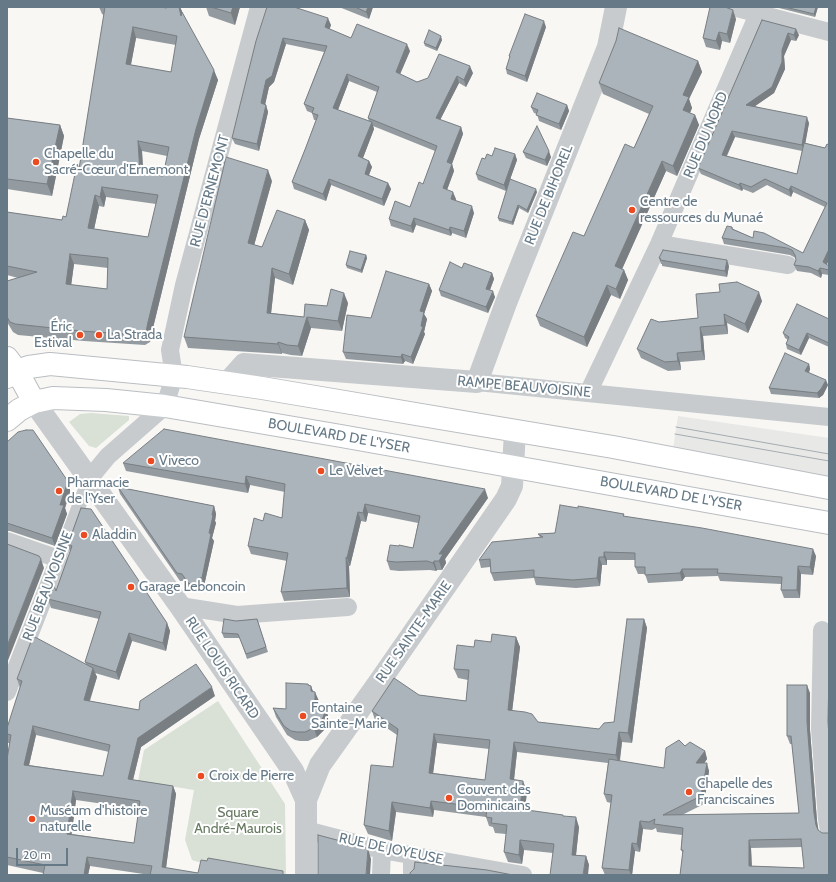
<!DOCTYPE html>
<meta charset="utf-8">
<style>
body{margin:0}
#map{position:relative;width:836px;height:882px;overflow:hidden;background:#f8f7f4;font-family:Cabin,sans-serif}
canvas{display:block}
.frame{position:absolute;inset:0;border:8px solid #657987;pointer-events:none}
.scale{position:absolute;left:16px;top:848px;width:52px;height:18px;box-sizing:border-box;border:2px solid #657987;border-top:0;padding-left:5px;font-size:12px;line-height:14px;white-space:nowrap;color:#657987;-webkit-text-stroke:3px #fff;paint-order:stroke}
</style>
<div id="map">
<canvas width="836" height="882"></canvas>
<div class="frame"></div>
<div class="scale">20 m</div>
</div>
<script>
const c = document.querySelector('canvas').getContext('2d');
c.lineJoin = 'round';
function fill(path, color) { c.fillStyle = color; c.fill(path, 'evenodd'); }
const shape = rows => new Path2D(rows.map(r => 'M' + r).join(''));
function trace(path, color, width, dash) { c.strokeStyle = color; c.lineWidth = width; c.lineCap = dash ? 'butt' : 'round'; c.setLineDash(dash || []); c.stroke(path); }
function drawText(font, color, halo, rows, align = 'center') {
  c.font = font + ' Cabin,sans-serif'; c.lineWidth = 4; c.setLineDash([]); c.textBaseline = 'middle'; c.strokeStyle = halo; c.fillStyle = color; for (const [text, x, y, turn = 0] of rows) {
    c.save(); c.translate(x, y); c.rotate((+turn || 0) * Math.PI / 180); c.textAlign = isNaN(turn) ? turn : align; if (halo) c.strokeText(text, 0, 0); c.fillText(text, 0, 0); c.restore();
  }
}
fill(shape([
 [678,416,829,438,829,478,673,449]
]), '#e8e9e7');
fill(shape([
 [91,413,129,416,129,420,96,448,89,446,69,422,80,414],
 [218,701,285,804,286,875,259,875,211,866,192,860,185,840,194,790,138,781,144,750]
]), '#d9e0d5');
const secondary = shape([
 [7,358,17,371,34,402]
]);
const primary = shape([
 [7,377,17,371,29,367,50,364,187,377,262,388,475,424,613,447,829,488],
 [7,420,19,410,34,402,53,398,106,400,165,406,341,436,829,523]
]);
trace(secondary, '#b7bdc1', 24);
trace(primary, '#babec2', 24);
trace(shape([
 [59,559,89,479],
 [410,875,410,855]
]), '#c7cbce', 14);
trace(shape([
 [733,7,829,32],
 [659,244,788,265],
 [477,382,829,417],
 [588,393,659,244,761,7],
 [89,479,108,456,165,406,174,376,170,350,184,285,259,7],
 [7,541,59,559,7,692],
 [180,606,237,615,348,607],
 [822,630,820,729,827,819,829,831],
 [306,830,382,850,523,875],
 [381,875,382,850]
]), '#c7cbce', 18);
trace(shape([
 [227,383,244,364,477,382,506,303,608,47,616,7],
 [34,402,180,606,293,771,306,800,306,875],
 [306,800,320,765,377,685,506,499,512,486,515,431]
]), '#c7cbce', 22);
trace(secondary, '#fff', 22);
trace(primary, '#fff', 22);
trace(shape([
 [676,427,829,454],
 [675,434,829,461]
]), '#a5acb1', 1);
fill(shape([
 [99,7,161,7,166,8,168,7,180,7,182,13,218,80,199,139,152,332,150,342,145,345,84,341,18,335,13,332,7,322,7,281,18,278,7,275,7,212,62,220,66,217,79,169,104,15,102,14],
 [136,38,176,45,171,72,131,65],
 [142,151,167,156,163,176,143,173],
 [106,197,156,204,148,237,94,229,99,206,104,207],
 [74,264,108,268,107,289,71,285],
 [206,7,240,7,235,25,209,16],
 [339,7,373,7,369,19],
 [775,7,818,7,815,17],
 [298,8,331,25,329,29,351,38,410,51,400,74,417,82,473,73,466,87,459,83,440,120,461,127,463,134,452,164,454,171,447,190,456,199,455,201,474,213,466,238,452,233,451,236,416,225,413,233,391,226,389,219,410,207,423,184,435,151,373,126,374,129,363,158,369,161,372,167,369,175,388,183,391,189,384,206,331,185,326,201,294,189,292,182,306,147,316,120,314,120,312,113,307,111,304,104,324,52,286,44,274,82,269,87,265,104,266,105,268,112,259,151,235,144,232,138],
 [349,81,377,92,368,118,369,121,338,110],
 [736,19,730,43,722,41,720,50,706,47,703,38],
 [762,20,799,35,796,41,791,40,784,56,785,69,774,93,755,106,809,123,805,143,825,148,827,144,827,265,829,266,829,275,822,274,821,278,811,273,797,271,794,265,796,260,796,259,794,257,790,255,724,244,722,238,732,227,733,229,753,238,803,253,825,207,793,192,791,197,767,185,753,193,743,189,742,191,701,174,698,168],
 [735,137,802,151,797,174,727,156],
 [546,27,527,82,507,74,506,69,510,57,509,56],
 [442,40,437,51,425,46,424,43],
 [698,61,702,72,689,99,692,108,690,113,695,115,699,125,677,176,666,171,622,269,624,270,628,280,620,299,611,295,587,347,540,326,536,316,584,236,634,148,649,114,603,94,599,83],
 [567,105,569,111,561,130,539,121,537,114,534,113,531,107],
 [7,118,60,125,64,136,52,196,7,189],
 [523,152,551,157,547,166,526,158],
 [515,154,517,160,510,179,537,192,528,213,519,208,513,225,499,221,498,218,510,179,506,191,478,180,476,174,485,159,492,156],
 [272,181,254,245,262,247,305,220,309,230,293,285,275,278,271,313,304,317,327,306,348,303,342,331,311,328,302,356,291,355,282,353,282,354,188,348,184,337],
 [366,255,367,258,362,273,347,268,346,265],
 [659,258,729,266,727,277,662,266,662,264,661,264],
 [492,273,494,279,490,290,495,297,488,313,441,296,439,290],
 [429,284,432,291,424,314,427,319,424,332,425,334,413,364,405,361,403,364,346,359,343,352,371,318],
 [762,301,748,333,727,323,728,334,703,336,705,360,680,362,681,370,668,371,641,358,637,349,659,322,698,318],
 [829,319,829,347,809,338,801,355,787,349,786,344,788,340,785,338,783,333],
 [809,364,810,369,809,373,828,385,823,395,819,398,771,394,769,388],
 [7,442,70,488,70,492,65,508,67,514,55,546,10,531,7,531],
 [123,463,488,498,445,559,446,563,442,570,437,570,436,571,430,570,399,571,390,570,387,561,413,548,418,523,368,513,366,522,361,521,350,566,349,566,350,597,284,601,281,592,287,561,251,554,248,546,263,521,282,518,285,492,250,485,248,493,126,471],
 [118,487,214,506,216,514,215,521,216,523,212,538,214,541,204,586,203,586,202,593,191,591,185,581,180,581,120,494],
 [81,508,167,623,170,631,166,651,132,641,119,680,95,673,97,677,90,701,139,710,215,696,141,747,133,780,173,786,176,794,166,868,198,873,283,871,150,875,90,866,88,875,43,875,43,873,7,865,7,759,10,743,8,743,7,739,7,728,20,688,17,679,86,664,85,662,99,619,51,608,48,599,56,591,70,552,68,544],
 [36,735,109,752,103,776,29,765],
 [76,800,139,809,134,843,72,834],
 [578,508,624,514,624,516,816,556,813,575,801,574,800,598,784,598,781,590,781,584,720,581,718,576,685,577,682,581,648,583,645,574,638,574,635,567,635,560,607,560,607,565,602,565,600,586,576,588,536,585,534,578,494,581,491,573,490,567,481,568,479,560,540,537,538,534,555,533],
 [257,619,268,652,247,659,240,638,224,638,222,633,236,621],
 [644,619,647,628,632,743,622,742,620,761,664,768,685,746,705,751,707,759,704,763,709,771,704,804,682,815,799,813,792,744,790,744,787,736,810,693,810,730,817,821,818,830,829,875,680,875,683,853,681,850,682,835,657,832,656,828,652,830,643,829,640,852,635,851,632,875,605,875,602,868,611,803,607,802,604,794,608,763,517,752,514,780,527,791,525,810,564,816,579,827,576,855,586,856,589,865,553,853,524,850,522,864,508,862,504,852,506,834,495,833,493,827,489,826,486,817,434,810,433,817,396,812,392,841,368,834,364,825,393,767,397,735,375,720,372,711,419,695,466,701,468,680,458,678,454,669,474,647,491,642,516,637,520,647,512,711,538,722,599,729,614,722],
 [437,743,489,749,485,780,433,773],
 [802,847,804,868,752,866,751,848],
 [309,685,311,686,313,692,319,701,318,709,326,710,329,719,325,729,317,737,308,741,300,741,295,740,287,735,276,717,273,708,286,709]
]), '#939ba0');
fill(shape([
 [179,7,180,7,182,11,184,26,181,16],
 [233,7,240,7,235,25,231,13],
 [368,7,373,7,369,19,366,12],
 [816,7,818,7,815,17,814,14],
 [733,10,736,19,730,43,727,34],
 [328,18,331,25,328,34,325,27],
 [544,21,546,27,527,82,525,76],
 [133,27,136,38,129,74,126,64],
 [796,29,799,35,796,41,794,35],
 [719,32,722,41,720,50,716,41],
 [788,33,791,40,784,56,785,69,774,93,748,111,746,105,782,50],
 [441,36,442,40,437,51,436,48],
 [283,38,286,44,274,82,269,87,264,110,261,103,266,80],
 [407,44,410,51,398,79,396,72],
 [698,61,702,72,689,99,692,108,687,120,683,110,683,95],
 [470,66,473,73,466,87,464,80],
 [214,70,218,80,199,139,152,332,150,342,146,332,148,322,196,129],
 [347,74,349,81,336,115,333,108],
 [457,76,459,83,438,124,436,118],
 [266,105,268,112,259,151,257,144],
 [567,105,569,111,561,130,559,124],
 [695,115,699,125,677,176,673,166],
 [807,117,809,123,804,151,802,145],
 [372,122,374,129,361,163,358,156],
 [60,125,64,136,52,196,47,184],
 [461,127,463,134,450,169,447,162],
 [732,131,735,137,724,161,722,155],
 [138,141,142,151,144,183,140,173],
 [549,151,551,157,547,166,545,160],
 [515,154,517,160,506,191,504,185],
 [369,161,372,167,367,180,365,174],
 [662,161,666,171,619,276,615,266],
 [452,164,454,171,445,195,443,188],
 [268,170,272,181,252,253,248,243],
 [329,179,331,185,326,201,323,194],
 [388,183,391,189,384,206,382,199],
 [740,183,743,189,742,191,739,185],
 [791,186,793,192,791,197,789,190],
 [102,187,106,197,104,207,100,197],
 [536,189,537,192,528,213,527,210],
 [453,192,456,199,453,206,451,199],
 [95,195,99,206,92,239,88,228],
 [518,205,519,208,513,225,512,222],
 [472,206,474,213,466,238,464,231],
 [414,218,416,225,413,233,411,226],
 [305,220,309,230,293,285,289,274],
 [450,227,452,233,451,236,449,230],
 [829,249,829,260,825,269,823,262],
 [70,254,74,264,70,294,66,284],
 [366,255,367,258,362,273,361,270],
 [727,260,729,266,727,277,725,271],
 [272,268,275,278,270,323,267,313],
 [820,268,822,274,821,278,818,271],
 [624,270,628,280,620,299,616,289],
 [492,273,494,279,488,295,486,289],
 [429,284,432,291,424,314,427,319,424,332,425,334,413,364,411,357,421,326,420,311],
 [607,285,611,295,587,347,584,337],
 [493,291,495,297,488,313,486,307],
 [759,292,762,301,748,333,745,324],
 [344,293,348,303,342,331,338,321],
 [724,314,727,323,728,334,725,325],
 [307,317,311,328,302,356,298,346],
 [700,327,703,336,705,360,702,351],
 [807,333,809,338,801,355,799,350],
 [278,342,282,353,282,354,278,344],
 [677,353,680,362,681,370,678,361],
 [402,354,405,361,403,364,401,357],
 [809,364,810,369,807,376,805,371],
 [826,380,828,385,823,395,819,398,817,393],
 [246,476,250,485,248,493,245,484],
 [67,480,70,488,70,492,65,508,67,514,55,546,52,538,60,505],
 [485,489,488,498,445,559,446,563,442,570,439,561,439,554],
 [365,504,368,513,366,522,363,513],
 [214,506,216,514,215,521,216,523,212,538,214,541,204,586,202,578],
 [358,512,361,521,350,566,347,558],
 [813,549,816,556,813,575,810,567],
 [604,552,607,560,607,565,604,557],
 [346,557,349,566,350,597,347,588],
 [599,557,602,565,600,586,597,578],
 [41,559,44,568,7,663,7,646],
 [434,561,437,570,436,571,433,563],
 [798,566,801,574,800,598,797,590],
 [682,569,685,577,682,581,680,573],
 [200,578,203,586,202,593,199,586],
 [644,619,647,628,632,743,628,733],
 [167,623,170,631,166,651,163,643],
 [129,633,132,641,119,680,116,672],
 [516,637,520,647,511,720,508,710],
 [93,668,97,677,87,708,84,700],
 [308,684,311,690,311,686,314,694,314,700,308,685],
 [807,685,810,693,810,730,817,821,819,833,816,825,814,813,807,722],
 [212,687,215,696,141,747,131,788,128,779,138,738],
 [315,692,319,701,318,718,315,709],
 [326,710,329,719,325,729,317,737,314,728],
 [33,726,36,735,27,774,24,765],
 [619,732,622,742,619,764,616,755],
 [434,734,437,743,432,782,429,773],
 [514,742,517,752,513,788,510,779],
 [705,751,707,759,699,771,696,763],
 [707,763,709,771,704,804,701,796],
 [523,781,527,791,524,819,520,809],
 [173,786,176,794,165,875,162,867],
 [73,791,76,800,70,842,67,834],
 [431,801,434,810,433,817,430,808],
 [392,802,396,812,392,841,389,831],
 [576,817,579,827,575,864,572,855],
 [640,821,643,829,640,852,637,844],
 [520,840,524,850,522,864,519,855],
 [749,840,751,848,752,874,749,866],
 [632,843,635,851,632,875,631,875,629,870],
 [368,849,371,859,370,875,366,875],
 [586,856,589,865,588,875,583,875],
 [87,857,90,866,88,875,84,875]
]), '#787e82');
const building = shape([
 [105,7,161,7,166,8,168,7,179,7,181,16,182,12,214,70,196,129,148,322,146,332,141,335,81,331,15,324,10,322,7,317,7,281,37,272,7,266,7,212,62,220,63,216,66,217,77,164,79,169,105,7],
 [133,27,177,36,171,72,126,64,133,27],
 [138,141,169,147,163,176,140,173,138,141],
 [102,187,158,195,148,237,88,228,95,195,100,197,102,187],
 [70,254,108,258,107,289,66,284,70,254],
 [211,7,233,7,231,13,211,7],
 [267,7,294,7,328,18,325,27,351,38,357,24,407,44,396,72,417,82,428,78,439,54,470,66,464,80,457,76,436,118,461,127,447,162,452,164,443,188,453,192,451,199,472,206,464,231,450,227,449,230,414,218,411,226,389,219,395,201,410,207,419,182,423,184,437,146,368,118,379,87,347,74,333,108,372,122,358,156,369,161,365,174,388,183,382,199,329,179,323,194,292,182,306,147,318,115,312,113,314,108,304,104,327,46,283,38,272,76,266,80,261,103,266,105,257,144,232,138,241,101,256,41,267,7],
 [355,7,368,7,366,12,355,7],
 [710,7,725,7,733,10,727,34,719,32,716,41,703,38,710,7],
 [785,7,816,7,814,14,785,7],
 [525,14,544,21,525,76,506,69,510,56,509,56,525,14],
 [762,20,796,29,794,35,788,33,782,50,782,62,772,87,746,105,807,117,802,145,732,131,722,155,797,174,804,143,825,148,827,144,829,145,829,249,823,262,829,266,829,270,820,268,818,271,809,267,794,265,796,260,795,255,792,250,787,248,722,238,727,226,732,227,732,229,753,238,754,231,764,233,803,253,827,203,791,186,789,190,765,179,751,187,740,183,739,185,698,168,762,20],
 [619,28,698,61,683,95,689,97,683,110,695,115,673,166,662,161,615,266,624,270,616,289,607,285,584,337,536,316,573,232,584,236,625,144,634,148,653,106,599,83,616,41,619,28],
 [429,30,441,36,436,48,424,43,429,30],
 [537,93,567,105,559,124,536,115,538,110,531,107,537,93],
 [7,118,60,125,47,184,7,179,7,118],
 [537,126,549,151,545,160,523,152,537,126],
 [495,148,515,154,504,185,476,174,482,158,485,159,487,154,492,156,495,148],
 [226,157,268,170,248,243,262,247,277,210,305,220,289,274,272,268,267,313,304,317,305,304,327,306,331,289,344,293,338,321,307,317,298,346,287,345,278,342,278,344,184,337,226,157],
 [510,179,536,189,527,210,518,205,512,222,498,218,510,179],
 [663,250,727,260,725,271,660,260,661,259,659,258,663,250],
 [350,251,366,255,361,270,346,265,350,251],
 [450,262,462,268,464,263,492,273,486,289,493,291,486,307,439,290,450,262],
 [386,271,429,284,420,311,424,312,421,326,423,327,411,357,402,354,401,357,343,352,347,315,371,318,386,271],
 [737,282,759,292,745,324,724,314,725,325,700,327,702,351,677,353,678,361,665,362,637,349,651,319,659,322,698,318,696,294,720,292,719,284,737,282],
 [797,304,829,319,829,343,807,333,799,350,786,344,789,337,783,333,797,304],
 [785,353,809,364,805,371,826,380,821,389,817,393,769,388,785,353],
 [164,429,485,489,439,554,443,554,439,561,434,561,433,563,427,561,396,562,387,561,390,545,399,546,399,545,413,548,420,516,365,504,363,513,358,512,347,558,346,557,347,588,281,592,288,553,248,546,254,518,263,521,265,513,282,518,285,484,246,476,245,484,123,463,164,429],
 [26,430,33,430,67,480,67,484,60,505,64,505,52,538,7,523,7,442,18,432,26,430],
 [118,487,214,506,212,515,213,516,209,533,211,534,202,578,200,578,199,586,188,583,182,574,177,573,118,487],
 [560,505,578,508,578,506,624,514,623,516,702,528,813,549,810,567,798,566,797,590,781,590,782,577,717,573,718,569,682,569,680,573,645,575,645,567,635,567,635,553,604,552,604,557,599,557,597,578,573,580,534,577,534,570,491,573,490,559,479,560,492,542,543,537,538,534,555,533,560,505],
 [81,508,91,509,167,623,163,643,129,633,116,672,85,662,101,612,48,599,54,586,56,591,72,546,68,544,81,508],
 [7,544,39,556,41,559,7,646,7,544],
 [224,619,236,621,257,619,266,647,246,654,238,634,222,633,224,619],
 [627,619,644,619,628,733,619,732,616,755,514,742,510,779,523,781,520,809,563,815,563,816,576,817,572,855,586,856,583,875,550,875,554,844,520,840,519,855,504,852,507,825,491,823,492,818,486,817,487,808,431,801,430,808,392,802,389,831,364,825,371,765,393,767,398,729,372,711,394,678,419,695,466,701,469,670,454,669,457,645,474,647,475,640,491,642,492,634,516,637,508,710,525,712,532,714,538,722,599,729,604,723,614,722,627,619],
 [434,734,490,740,485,780,429,773,434,734],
 [33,636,93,668,84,700,139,710,140,701,196,664,212,687,138,738,128,779,173,786,162,867,198,873,201,860,207,861,208,858,283,871,283,875,150,875,152,866,87,857,84,875,43,875,45,865,7,857,7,759,11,735,7,734,7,728,22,681,17,679,33,636],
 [33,726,110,745,103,776,24,765,33,726],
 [73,791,140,801,134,843,67,834,73,791],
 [829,674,829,738,828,721,829,674],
 [286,683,308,684,308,685,311,686,311,691,315,692,315,709,326,710,322,720,314,728,305,732,297,732,291,731,284,726,273,708,286,709,286,683],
 [787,685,807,685,807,722,814,813,816,825,818,830,822,833,829,833,829,875,680,875,683,850,681,850,683,828,654,824,655,819,649,822,640,821,637,844,632,843,629,870,602,868,612,795,604,794,609,759,664,768,666,748,679,740,685,746,690,742,705,751,696,763,707,763,701,796,663,815,799,813,791,736,787,736,787,685],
 [801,839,804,868,749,866,749,840,801,839],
 [318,835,367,848,368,849,366,875,318,875,318,835],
 [415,862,487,870,513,875,410,875,410,873,414,869,415,862]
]);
fill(building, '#abb4ba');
trace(building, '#787e82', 1);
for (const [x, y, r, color] of [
 [36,162,4,"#ec4a20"],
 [632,210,4,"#ec4a20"],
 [80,335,4,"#ec4a20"],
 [99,335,4,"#ec4a20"],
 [151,461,4,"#ec4a20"],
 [321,471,4,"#ec4a20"],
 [59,491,4,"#ec4a20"],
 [84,535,4,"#ec4a20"],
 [131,587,4,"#ec4a20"],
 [303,716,4,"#ec4a20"],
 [201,776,4,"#ec4a20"],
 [689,792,4,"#ec4a20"],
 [449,798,4,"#ec4a20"],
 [32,819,4,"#ec4a20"]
]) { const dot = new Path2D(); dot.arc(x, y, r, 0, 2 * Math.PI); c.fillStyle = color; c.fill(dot); trace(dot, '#fff', 1.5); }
drawText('14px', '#657987', '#fff', [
 ["RUE DU NORD",706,135,-67],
 ["RUE D'ERNEMONT",210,191,-75],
 ["RUE DE BIHOREL",549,195,-68],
 ["RAMPE BEAUVOISINE",524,387,5],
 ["BOULEVARD DE L'YSER",339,436,10],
 ["BOULEVARD DE L'YSER",671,494,10],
 ["RUE BEAUVOISINE",48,586,-69],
 ["RUE SAINTE-MARIE",414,632,-55],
 ["RUE LOUIS RICARD",222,668,56],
 ["RUE DE JOYEUSE",391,849,12]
]);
drawText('14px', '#657987', '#fff', [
 ["Chapelle du",44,154],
 ["Sacré-Cœur d'Ernemont",44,170],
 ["Centre de",640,202],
 ["ressources du Munaé",640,218],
 ["Éric",72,327,"right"],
 ["Estival",72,343,"right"],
 ["La Strada",107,335],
 ["Viveco",159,461],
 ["Le Velvet",329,471],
 ["Pharmacie",67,483],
 ["de l'Yser",67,499],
 ["Aladdin",92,535],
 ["Garage Leboncoin",139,587],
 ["Fontaine",311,708],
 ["Sainte-Marie",311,724],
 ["Croix de Pierre",209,776],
 ["Chapelle des",697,784],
 ["Franciscaines",697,800],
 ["Couvent des",457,790],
 ["Dominicains",457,806],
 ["Muséum d'histoire",40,811],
 ["naturelle",40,827]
], 'left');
drawText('14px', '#667960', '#fff', [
 ["Square",238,813],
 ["André-Maurois",238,829]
]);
</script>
